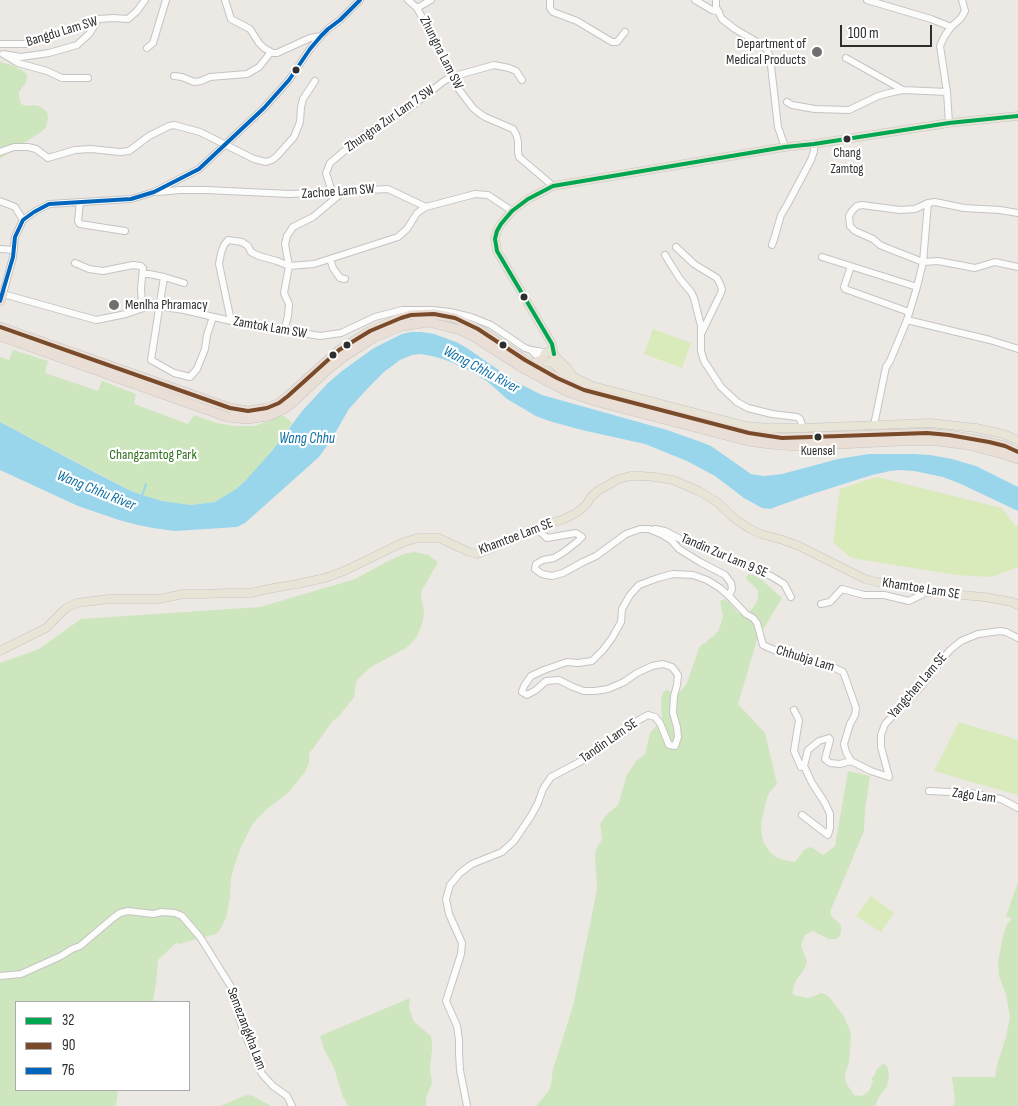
<!DOCTYPE html>
<style>
body{margin:0}
#map{position:relative;width:1018px;height:1106px;overflow:hidden;background:#ece8e4;font-family:"Sofia Sans Condensed",sans-serif}
canvas{display:block}
.legend{position:absolute;left:15px;top:1001px;width:175px;height:90px;box-sizing:border-box;background:#fff;border:1px solid #ababab;margin:0;padding:6px 9px;list-style:none;font-size:15px;color:#2e2e2e}
.legend li{display:flex;align-items:center;gap:10px;height:25px}
.legend b{width:25px;border:1px solid #ababab}
.scale{position:absolute;left:840px;top:25px;width:92px;height:22px;box-sizing:border-box;border:2px solid #2e2e2e;border-top:0;padding-left:6px;font-size:15px;line-height:18px;white-space:nowrap;color:#2e2e2e;-webkit-text-stroke:4px #fff;paint-order:stroke}
</style>
<div id="map">
<canvas width="1018" height="1106"></canvas>
<ul class="legend">
<li><b style="height:6px;background:#00a651"></b>32</li>
<li><b style="height:6px;background:#7a4b2a"></b>90</li>
<li><b style="height:6px;background:#0065bd"></b>76</li>
</ul>
<div class="scale">100 m</div>
</div>
<script>
const c = document.querySelector('canvas').getContext('2d');
c.lineJoin = 'round';
function fill(path, color) { c.fillStyle = color; c.fill(path, 'evenodd'); }
const shape = rows => new Path2D(rows.map(r => 'M' + r).join(''));
function trace(path, color, width, dash) { c.strokeStyle = color; c.lineWidth = width; c.lineCap = dash ? 'butt' : 'round'; c.setLineDash(dash || []); c.stroke(path); }
function drawText(font, color, halo, rows, align = 'center') {
  c.font = font + ' "Sofia Sans Condensed",sans-serif'; c.lineWidth = 4.5; c.setLineDash([]); c.textBaseline = 'middle'; c.strokeStyle = halo; c.fillStyle = color; for (const [text, x, y, turn = 0] of rows) {
    c.save(); c.translate(x, y); c.rotate((+turn || 0) * Math.PI / 180); c.textAlign = isNaN(turn) ? turn : align; if (halo) c.strokeText(text, 0, 0); c.fillText(text, 0, 0); c.restore();
  }
}
fill(shape([
 [0,61,3,63,12,65,26,73,27,77,26,82,19,92,19,97,21,104,26,106,33,105,39,106,47,112,48,118,46,127,41,132,8,153,0,159],
 [13,350,48,361,45,373,98,391,102,381,136,394,134,404,188,424,194,415,217,423,235,426,255,426,283,415,292,423,271,452,260,466,236,489,224,497,215,502,191,505,175,503,152,499,131,491,0,422,0,357,9,360],
 [414,552,428,555,438,562,422,590,421,597,424,611,423,621,417,637,406,648,371,667,358,679,356,682,354,697,340,715,332,722,309,754,309,763,305,772,289,792,267,809,256,820,251,827,241,847,234,867,231,878,230,898,226,918,220,930,216,934,179,944,176,943,161,957,158,960,156,984,153,1002,16,1002,16,1090,118,1090,117,1101,115,1106,0,1106,0,663,39,649,81,619,260,607,355,579,390,560,404,554],
 [749,574,754,575,762,580,782,598,757,640,738,704,765,733,777,784,770,792,767,798,761,824,762,836,764,843,770,852,776,857,784,860,795,862,804,850,808,848,811,847,823,855,835,846,848,771,870,776,865,810,864,831,830,912,832,917,840,924,841,927,841,933,839,937,836,939,829,939,813,931,805,935,801,945,807,962,803,971,796,980,792,993,795,995,807,998,812,997,821,993,825,994,828,996,844,1016,850,1031,851,1037,849,1062,845,1075,846,1083,854,1095,862,1096,869,1091,873,1081,871,1078,874,1076,877,1069,883,1064,886,1065,888,1069,889,1075,887,1086,879,1097,875,1106,536,1106,548,1092,551,1084,553,1069,573,1006,596,895,597,888,595,856,596,849,602,839,600,824,606,815,618,805,627,775,636,761,645,754,650,733,662,720,661,700,663,693,666,690,670,691,673,692,674,696,680,692,687,683,699,648,702,644,706,643,708,640,714,636,719,630,723,616,720,601,725,599,729,602,737,612,742,615,749,612,755,605,758,598,758,591,756,588,747,580,746,577],
 [1018,882,1018,1106,953,1106,955,1100,952,1077,995,1077,997,1065,1006,1037,1010,1017,1006,995,999,976,998,962,1003,936,1007,924,1012,919,1006,916],
 [410,998,409,1008,414,1022,431,1036,432,1043,432,1050,430,1067,432,1083,426,1098,426,1106,348,1106,343,1097,334,1068,324,1049,320,1036],
 [247,1095,253,1096,271,1106,220,1106]
]), '#cee6be');
fill(shape([
 [653,329,691,343,682,368,644,354],
 [877,477,1002,508,1015,526,1018,526,1018,567,991,577,957,575,851,558,833,542,840,489],
 [959,722,1018,740,1018,795,934,771],
 [871,896,894,913,881,932,856,916]
]), '#d9eabb');
fill(shape([
 [411,332,422,332,434,334,456,342,467,348,514,381,542,395,667,430,701,442,711,446,751,474,764,476,782,474,838,459,869,454,914,454,930,455,952,459,976,466,1018,487,1018,511,961,484,943,477,914,471,900,470,890,471,872,475,809,495,778,506,770,509,762,508,744,498,715,476,687,461,645,444,582,430,549,421,536,416,507,399,488,382,469,370,446,360,432,356,421,354,412,355,400,360,384,372,368,388,349,409,331,440,319,457,245,523,237,527,175,531,153,528,138,525,119,520,78,506,0,470,0,422,96,473,131,491,142,495,162,501,191,505,215,502,236,489,246,480,271,452,303,410,328,383,342,371,374,348,402,334]
]), '#99d6ec');
trace(shape([
 [142,496,146,484]
]), '#99d6ec', 2);
const minor = shape([
 [225,0,231,19,250,29,259,43,264,48,273,53,277,53,310,38,321,36],
 [360,0,340,20,328,29,321,36,310,49,289,80,264,108,199,169,154,192,131,199,49,204,34,212,23,220,15,237,13,257,3,294,96,320,126,314,152,305,184,310,231,321,320,336,341,333,375,317,402,310,432,310,450,312,471,317,491,325,525,348,531,350,536,355,544,357],
 [408,0,417,8,422,17,451,77,460,91,473,108,479,113,485,117,513,129,516,134,518,141,518,152,519,157,553,186],
 [550,0,550,8,553,12,577,21,612,42,617,42,625,32],
 [695,0,712,10,719,12],
 [716,0,716,7,722,19,735,29,762,45,767,50,770,57,778,127,785,147],
 [867,0,931,19,951,27],
 [417,8,431,0],
 [0,44,27,44,60,33,76,29,98,19,114,18,128,19,137,11,145,0],
 [147,48,153,43,166,0],
 [846,58,903,90],
 [174,76,182,77,194,82,201,81,210,77,247,74,259,67,271,52],
 [88,78,62,78,47,71,18,63,3,54,21,57,49,53,77,45,90,33,98,19],
 [787,102,792,105,815,109,849,110,878,96,889,93,903,90,947,92],
 [949,123,947,92,940,46,944,37,951,27,961,18,965,11,962,0],
 [0,152,14,147,28,147,36,149,48,158,75,150,91,149,120,152,129,151,149,136,169,126,174,125,200,132,254,159,266,162,272,160,277,156,294,137,300,122,301,107,303,99,315,81],
 [158,192,180,190,206,190,290,194,388,189,426,207,475,194,488,195,512,211],
 [332,192,326,173,330,163,362,136,385,121,407,110,444,81,451,77,494,65,509,68,516,71,522,80],
 [0,201,15,207,23,220],
 [80,202,78,221,80,224,125,231],
 [1018,213,1000,210,964,208,935,202,928,203,915,209,900,210,862,205,857,206,852,211,849,216,850,226,855,231,873,239,880,245,887,248,923,262,938,261,975,268,995,262,1018,267],
 [772,245,775,236,781,215,787,205,811,160,814,151,814,144],
 [676,247,694,264,717,278,721,286,722,290,720,295,702,332],
 [0,249,14,250],
 [665,255,680,279,691,292,694,298,701,326,701,351,704,361,721,387,737,402,748,408,772,414,797,417,800,419,803,428],
 [822,257,917,287],
 [330,259,333,268,340,278,345,279],
 [75,263,89,269,103,271,133,265,141,266,143,268,141,288,142,308],
 [851,266,844,287,845,289,909,312],
 [143,274,149,274,164,277,184,283],
 [164,277,151,360,174,373,190,377,197,369,205,349,207,335,213,317],
 [907,320,990,340,1018,349],
 [231,321,219,264,221,253,224,245,228,240,242,242,248,246,251,252,259,256,277,261,289,266,314,264,398,237,407,229,417,213,426,207],
 [284,331,288,316,289,304,284,293,289,266,285,244,287,236,293,227,313,217,344,191],
 [531,350,538,351,545,353],
 [874,425,886,367,890,361,907,320,917,287,923,262,928,203],
 [655,529,665,531,686,542,704,549,725,555,748,567,771,576,784,584,791,597],
 [729,596,746,614,753,618,757,623,763,645,781,653,800,658,818,665,835,668,843,672,844,674,856,708,855,715,850,724,844,744,846,752,851,761],
 [821,604,830,602,842,589,864,595,884,595,909,601,927,592],
 [794,710,799,720,794,751,801,767,804,766,808,750,819,741,829,738,830,740,825,759,830,763,840,764,851,761,871,771,889,777,881,747,881,735,885,724,918,690,950,650,961,641,978,634,1000,631,1006,632,1018,638],
 [929,791,970,793,1001,799,1018,808],
 [802,815,828,835,830,828,830,814,825,803,812,783,804,766],
 [0,976,21,974,61,956,72,949,80,946,113,918,120,913,128,911,153,914,162,912,175,913,182,916,200,937,233,990,238,1014,243,1030,262,1074,273,1086,287,1096,292,1106],
 [467,1106,460,1070,459,1053,459,1040,457,1026,446,1001,455,973,461,954,462,943,449,914,446,899,450,885,460,873,472,864,502,852,514,841,531,816,538,803,543,789,551,777,591,756,623,733,637,721,648,715,655,717,660,723,669,745,675,746,678,737,677,727,673,713,674,696,677,685,678,675,672,667,663,664,652,666,637,673,624,682,608,689,595,691,584,691,573,687,559,680,546,681,536,690,527,695,522,692,524,686,531,676,544,670,567,662,578,663,592,661,603,650,612,638,621,622,622,609,630,595,639,585,658,578,673,574,693,575,707,580,720,588,729,596,732,589,731,583,725,575,700,562,679,549,671,540,661,534,649,529,640,529,626,534,596,556,583,562,563,573,552,576,542,574,535,569,536,564,543,560,554,558,564,552,578,541,582,537,576,533,547,538,536,528]
]);
const major = shape([
 '543.5 357a5.5 5.5 0 1 1 11 0a5.5 5.5 0 1 1-11 0Z',
 [554,354,552,344,497,251,495,239,497,231,501,224,512,211,528,199,553,186,785,147,814,144,949,123,1018,116],
 [555,356,567,368,572,375],
 [551,362,563,372,593,386,746,426,770,428,803,428,930,423,976,428,1003,434,1018,440],
 [0,651,46,628,66,608,77,603,108,599,159,599,183,594,206,594,226,593,251,593,268,589,297,584,325,578,344,571,404,542,418,538,439,538,469,552,477,554,492,548,498,544,536,528,564,519,576,513,586,505,591,497,599,490,619,479,630,476,641,476,655,477,673,480,699,491,717,502,735,519,750,529,761,534,783,540,799,546,865,579,877,582,929,592,984,597,1012,602,1018,605]
]);
const highway = shape([
 [0,293,3,294,0,301],
 [0,327,230,408,248,411,267,408,279,403,288,396,339,350,370,331,401,318,411,315,434,314,455,318,478,329,525,360,557,378,584,390,749,433,782,438,927,433,949,435,989,442,1005,446,1018,452],
 [0,336,227,417,247,419,269,416,284,409,292,403,328,369,345,356,373,338,402,326,429,322,460,330,473,336,521,367,568,392,598,402,748,441,770,444,797,446,900,441,938,441,968,445,1003,454,1018,459],
 [531,364,544,359]
]);
trace(minor, '#c5c4c5', 8);
trace(major, '#c6c5c4', 9);
trace(highway, '#c6c5c4', 10);
trace(minor, '#fcfcfb', 6);
trace(major, '#e8e4d6', 8);
trace(highway, '#eadfd6', 9);
trace(shape([
 [554,354,552,344,497,251,495,239,497,231,501,224,512,211,528,199,553,186,785,147,814,144,949,123,1018,116]
]), '#00a651', 4);
trace(shape([
 [0,327,230,408,248,411,267,408,279,403,288,396,339,350,370,331,401,318,411,315,434,314,455,318,478,329,525,360,557,378,584,390,749,433,782,438,927,433,949,435,989,442,1005,446,1018,452]
]), '#7a4b2a', 4);
trace(shape([
 [0,301,13,257,15,237,23,220,34,212,49,204,131,199,154,192,199,169,264,108,289,80,310,49,321,36,328,29,340,20,360,0]
]), '#0065bd', 4);
for (const [x, y, r, color] of [
 [817,52,6,"#706f6e"],
 [296,70,4.5,"#2e2e2e"],
 [847,139,4.5,"#2e2e2e"],
 [524,297,4.5,"#2e2e2e"],
 [114,305,6,"#706f6e"],
 [347,345,4.5,"#2e2e2e"],
 [503,345,4.5,"#2e2e2e"],
 [333,355,4.5,"#2e2e2e"],
 [818,437,4.5,"#2e2e2e"]
]) { const dot = new Path2D(); dot.arc(x, y, r, 0, 2 * Math.PI); c.fillStyle = color; c.fill(dot); trace(dot, '#fff', 2); }
drawText('13px', '#2e2e2e', '#fff', [
 ["Chang",847,154],
 ["Zamtog",847,170],
 ["Kuensel",818,452]
]);
drawText('14px', '#2e2e2e', '#fff', [
 ["Bangdu Lam SW",62,32,-17],
 ["Zhungna Lam SW",441,53,63],
 ["Zhungna Zur Lam 7 SW",390,119,-35],
 ["Zachoe Lam SW",338,192,-4],
 ["Zamtok Lam SW",270,328,10],
 ["Khamtoe Lam SE",516,537,-21],
 ["Tandin Zur Lam 9 SE",724,556,23],
 ["Khamtoe Lam SE",921,589,9],
 ["Chhubja Lam",805,659,17],
 ["Yangchen Lam SE",918,686,-49],
 ["Tandin Lam SE",609,741,-35],
 ["Zago Lam",974,796,8],
 ["Semezangkha Lam",246,1029,69]
]);
drawText('14px', '#2e2e2e', '#fff', [
 ["Department of",806,44],
 ["Medical Products",806,60],
 ["Menlha Phramacy",125,305,"left"]
], 'right');
drawText('14px', '#2c6e1b', '#fff', [
 ["Changzamtog Park",153,455]
]);
drawText('italic 15px', '#0d6fa3', '#fff', [
 ["Wang Chhu River",481,370,28],
 ["Wang Chhu",307,439],
 ["Wang Chhu River",96,491,22]
]);
</script>
